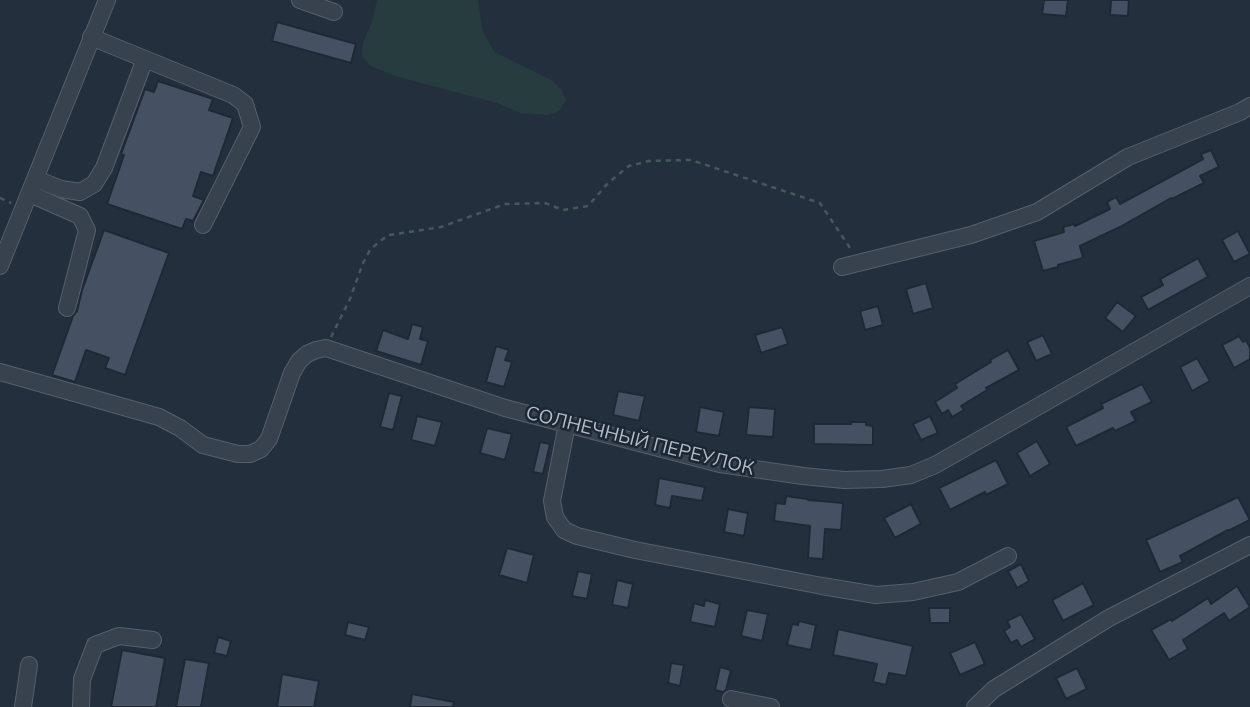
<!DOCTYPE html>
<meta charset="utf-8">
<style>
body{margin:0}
canvas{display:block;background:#242f3e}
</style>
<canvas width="1250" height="707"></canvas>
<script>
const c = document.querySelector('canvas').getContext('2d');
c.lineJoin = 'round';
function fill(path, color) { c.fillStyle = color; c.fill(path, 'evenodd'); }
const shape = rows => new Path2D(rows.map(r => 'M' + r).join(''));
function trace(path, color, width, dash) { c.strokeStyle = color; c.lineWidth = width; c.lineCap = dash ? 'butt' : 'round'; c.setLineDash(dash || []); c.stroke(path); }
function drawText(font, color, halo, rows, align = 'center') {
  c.font = font + ' Mulish,sans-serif'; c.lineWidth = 5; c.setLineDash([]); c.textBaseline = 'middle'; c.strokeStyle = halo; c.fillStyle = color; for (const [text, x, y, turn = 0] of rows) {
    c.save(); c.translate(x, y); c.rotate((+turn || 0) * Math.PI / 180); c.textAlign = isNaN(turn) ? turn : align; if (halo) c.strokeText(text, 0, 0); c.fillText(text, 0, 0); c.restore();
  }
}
fill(shape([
 [377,0,478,0,482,29,494,52,551,80,561,89,566,100,559,111,547,115,521,113,497,103,395,76,371,66,362,56,363,43,373,19]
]), '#263c3f');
const building = shape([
 [1044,0,1068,0,1066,16,1042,14,1044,0],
 [1111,0,1129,0,1128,16,1110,15,1111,0],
 [277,22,356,44,351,63,272,41,277,22],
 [158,81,213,99,209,110,233,118,213,176,201,172,193,196,204,200,193,221,186,219,182,229,107,204,124,155,121,154,145,89,154,92,158,81],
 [1211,150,1219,167,1200,176,1204,183,1172,199,1171,198,1120,227,1080,246,1083,258,1058,265,1058,267,1043,271,1034,241,1064,232,1063,227,1074,224,1075,226,1110,209,1107,202,1116,197,1120,204,1203,159,1201,154,1211,150],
 [104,230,169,253,125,375,105,368,109,358,86,350,75,382,52,375,73,316,77,311,82,290,104,230],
 [1238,231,1250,254,1234,262,1222,240,1238,231],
 [1198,258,1208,277,1148,310,1141,297,1163,285,1160,279,1198,258],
 [926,283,933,308,913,314,906,289,926,283],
 [1117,302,1136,316,1123,332,1105,318,1117,302],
 [878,306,883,325,865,330,860,311,878,306],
 [412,324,423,327,420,339,428,341,421,365,376,351,383,330,408,339,412,324],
 [782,327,788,344,761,353,755,335,782,327],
 [1043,335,1052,354,1036,361,1027,342,1043,335],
 [1239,336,1243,342,1246,340,1250,348,1250,359,1234,368,1222,345,1239,336],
 [496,346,509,350,505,360,512,362,504,387,486,382,496,346],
 [1008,350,1019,370,986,388,987,390,961,406,964,410,952,417,948,410,942,414,935,402,957,388,955,384,991,362,990,360,1008,350],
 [1197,358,1210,381,1192,391,1180,367,1197,358],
 [1142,384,1152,402,1131,412,1136,421,1115,431,1113,428,1076,446,1066,427,1103,408,1101,404,1142,384],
 [618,391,645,396,639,421,613,415,618,391],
 [389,393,402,396,393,430,380,427,389,393],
 [700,407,724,412,719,436,696,432,700,407],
 [749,407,775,409,773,437,746,435,749,407],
 [417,416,442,422,435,446,411,440,417,416],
 [930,416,938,433,921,440,913,424,930,416],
 [851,422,866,422,866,425,873,426,873,445,814,444,814,424,851,424,851,422],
 [487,428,512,434,505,460,480,453,487,428],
 [1037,441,1050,464,1030,476,1017,453,1037,441],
 [540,442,550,444,543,474,533,472,540,442],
 [996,460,1008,484,986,495,985,492,950,510,939,488,996,460],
 [659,478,705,487,702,501,672,496,670,508,655,505,659,478],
 [786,496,808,499,808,500,843,503,841,530,825,529,823,559,808,558,810,526,774,521,776,503,785,504,786,496],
 [1238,497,1250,520,1228,531,1228,530,1180,556,1183,562,1160,572,1146,540,1238,497],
 [911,504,921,524,895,538,884,518,911,504],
 [728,509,748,513,744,536,724,532,728,509],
 [507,548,534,555,527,583,499,575,507,548],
 [1021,564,1029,581,1017,588,1008,571,1021,564],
 [578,571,592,574,587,599,572,596,578,571],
 [617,580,633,584,628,608,612,605,617,580],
 [1083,583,1094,605,1063,621,1052,600,1083,583],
 [1237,586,1250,607,1229,621,1224,613,1183,640,1188,649,1169,660,1151,630,1171,619,1172,621,1208,598,1211,604,1237,586],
 [705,600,720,604,715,627,690,622,694,603,704,606,705,600],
 [929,608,950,608,950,623,930,623,929,608],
 [747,610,768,614,762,641,741,636,747,610],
 [1021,614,1035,639,1021,647,1017,640,1011,643,1004,631,1010,627,1007,621,1021,614],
 [799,621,816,625,811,650,787,645,792,624,798,625,799,621],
 [348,622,369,627,365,640,345,635,348,622],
 [838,629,913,646,906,676,889,673,886,685,873,682,877,664,833,655,838,629],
 [218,637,231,641,227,656,214,653,218,637],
 [975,642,985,664,960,675,950,653,975,642],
 [122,650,165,658,156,707,111,707,122,650],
 [185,659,209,663,201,707,176,707,185,659],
 [671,663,684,665,680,686,668,683,671,663],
 [720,667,731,670,726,690,723,692,715,690,720,667],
 [1077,668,1087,689,1066,699,1056,678,1077,668],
 [282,674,319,681,314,707,277,707,282,674],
 [412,694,454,702,453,707,410,707,412,694]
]);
fill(building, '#455162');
trace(building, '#1f2835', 2);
const minor = shape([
 [300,0,334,12],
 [91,37,233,95,245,104,252,127,203,225],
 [36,179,61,189,80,192,94,184,104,168,145,59],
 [30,194,80,216,87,230,67,308],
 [0,266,107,0],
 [842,267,971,235,1037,212,1128,157,1240,112,1250,106],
 [0,372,159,417,180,428,203,445,238,454,250,454,261,449,269,439,292,373,299,361,307,354,316,350,326,348,505,408,720,464,803,476,844,480,882,479,911,475,935,465,1250,286],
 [567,424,552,501,555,517,564,530,577,536,635,550,822,586,876,595,913,592,958,582,1008,556],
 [731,699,771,707],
 [23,707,29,665],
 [81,707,82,679,95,645,119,636,153,640],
 [975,707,994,689,1109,618,1250,545]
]);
trace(minor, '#565f6c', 18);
trace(shape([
 [0,198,11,203],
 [331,337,350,299,363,263,370,250,380,241,389,235,441,227,505,204,545,203,563,210,588,206,608,183,629,166,649,161,691,160,820,203,852,251]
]), '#44595c', 2.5, [5, 5]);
trace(minor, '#38414e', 16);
drawText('19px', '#b4bcc9', '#1d2633', [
 ["СОЛНЕЧНЫЙ ПЕРЕУЛОК",640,441,14]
]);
</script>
